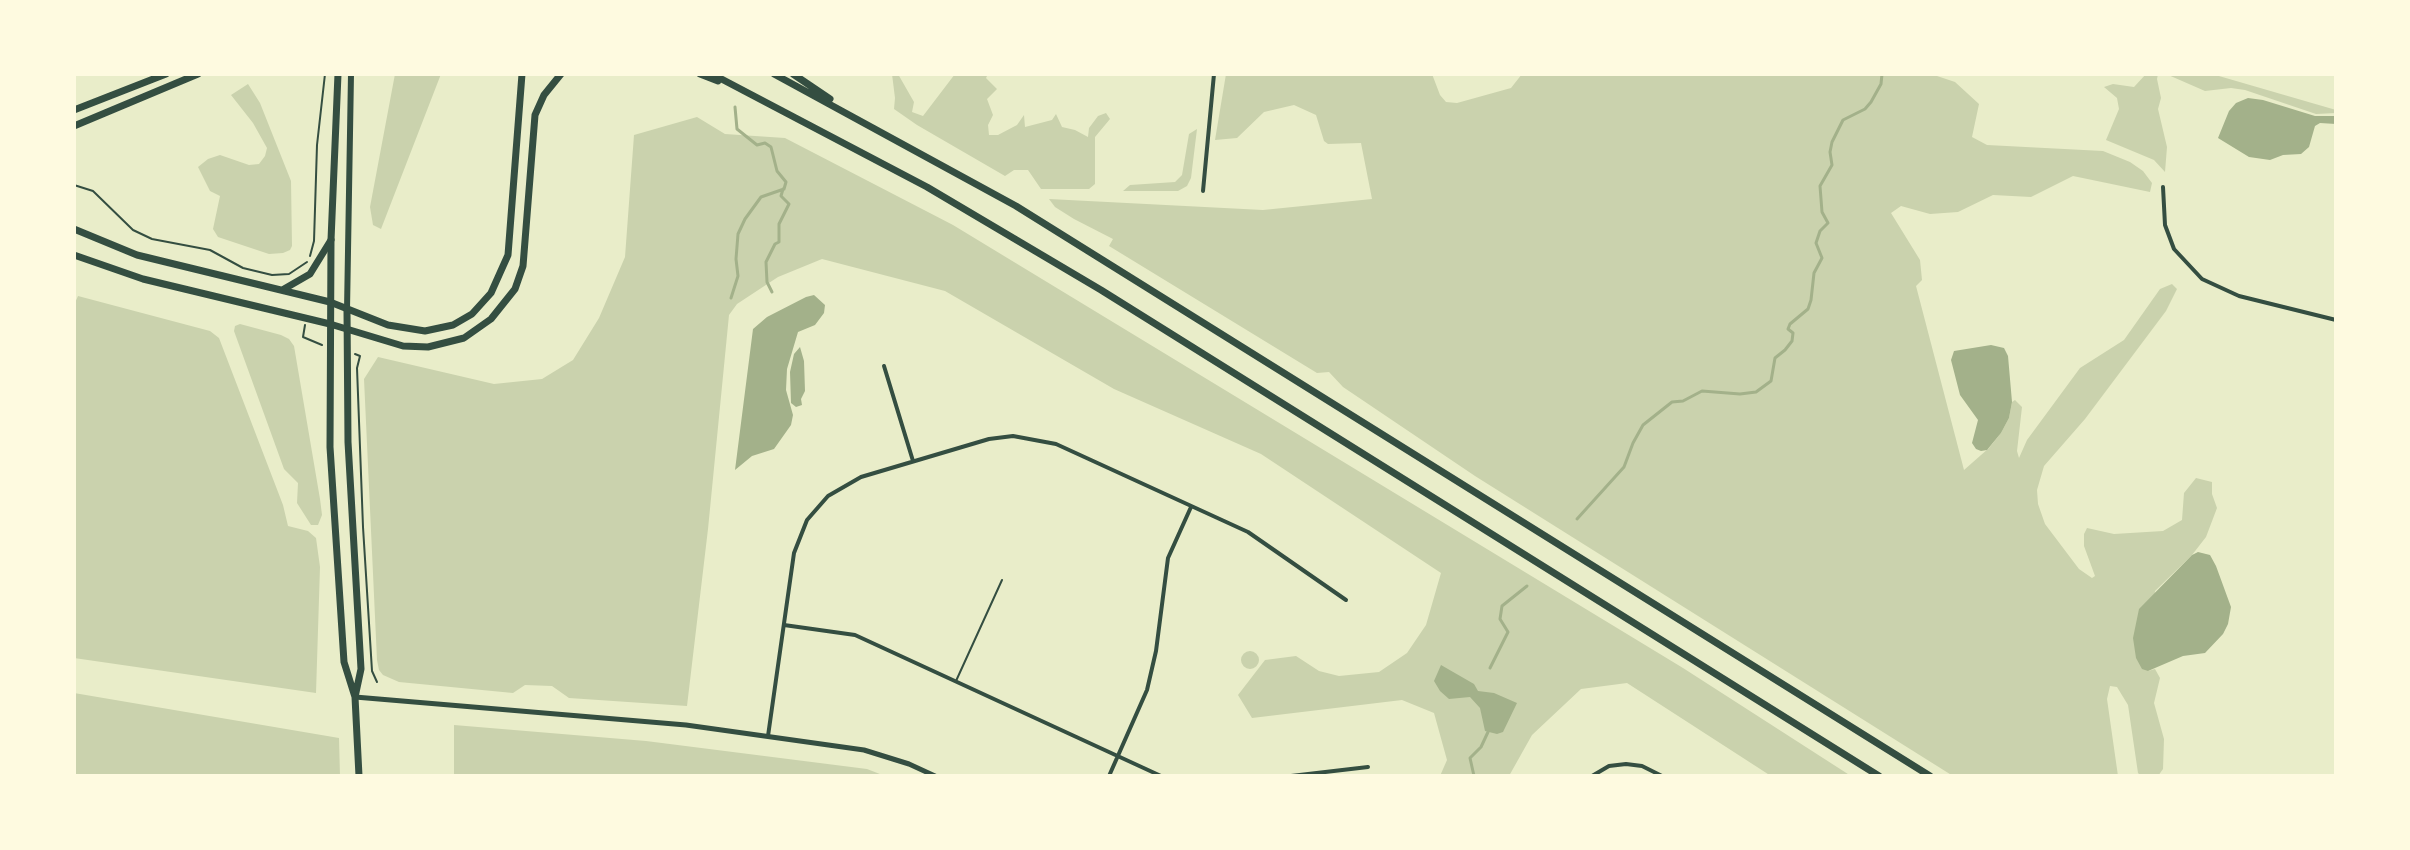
<!DOCTYPE html>
<style>
body{margin:0}
#map{position:relative;width:2410px;height:850px;overflow:hidden;background:#e9edc9;font-family:Barlow,sans-serif}
canvas{display:block}
.frame{position:absolute;inset:0;border:76px solid #fefae0;pointer-events:none}
</style>
<div id="map">
<canvas width="2410" height="850"></canvas>
<div class="frame"></div>
</div>
<script>
const c = document.querySelector('canvas').getContext('2d');
c.lineJoin = 'round';
function fill(path, color) { c.fillStyle = color; c.fill(path, 'evenodd'); }
const shape = rows => new Path2D(rows.map(r => 'M' + r).join(''));
function trace(path, color, width, dash) { c.strokeStyle = color; c.lineWidth = width; c.lineCap = dash ? 'butt' : 'round'; c.setLineDash(dash || []); c.stroke(path); }
fill(shape([
 [395,74,441,74,381,229,373,225,370,207],
 [892,74,898,74,914,102,912,112,923,116,955,74,988,74,986,78,997,89,987,99,993,115,988,125,989,135,998,135,1017,125,1024,115,1025,127,1052,120,1056,114,1062,127,1075,130,1088,137,1089,128,1098,116,1106,113,1110,119,1095,137,1095,184,1089,189,1041,189,1028,170,1014,170,1005,176,917,125,894,109,895,98],
 [1226,74,1432,74,1440,95,1446,102,1457,103,1511,88,1522,74,1931,74,1955,82,1979,104,1972,137,1987,145,2103,151,2130,162,2143,171,2152,183,2150,192,2073,176,2031,197,1993,195,1958,212,1930,214,1901,206,1891,213,1920,260,1922,280,1916,286,1964,470,1989,448,2001,433,2009,418,2012,402,2015,400,2022,407,2017,451,2019,458,2027,440,2080,368,2124,340,2160,289,2172,284,2177,289,2166,311,2085,419,2044,466,2037,490,2038,504,2045,524,2079,569,2092,578,2095,576,2084,546,2084,534,2087,528,2114,534,2163,531,2182,520,2184,493,2196,478,2212,482,2212,494,2217,508,2206,537,2192,555,2155,591,2148,671,2155,669,2160,678,2154,703,2164,739,2163,769,2158,776,2141,776,2138,773,2128,705,2117,687,2110,686,2107,699,2118,776,1953,776,1475,476,1343,387,1329,372,1317,373,1109,246,1113,239,1074,219,1055,207,1049,199,1263,210,1372,199,1361,143,1328,144,1324,141,1316,115,1294,105,1264,112,1237,138,1215,140],
 [2146,74,2158,74,2157,79,2161,98,2158,109,2167,147,2165,172,2154,160,2106,140,2119,109,2117,98,2104,87,2113,84,2134,87],
 [2166,74,2212,74,2336,110,2336,113,2316,114,2245,90,2231,88,2205,91],
 [248,84,260,103,291,181,292,246,290,250,283,253,269,254,218,237,213,229,220,196,210,191,198,167,208,159,220,155,249,165,259,164,265,156,267,148,253,123,231,95],
 [697,117,725,134,785,138,953,225,1683,668,1851,776,1771,776,1627,683,1581,689,1532,735,1509,776,1440,776,1447,760,1434,713,1402,700,1252,718,1238,695,1265,660,1296,656,1319,671,1339,676,1379,672,1407,653,1426,625,1441,573,1261,454,1114,389,945,291,822,259,778,277,737,304,729,315,708,529,687,706,569,698,552,686,525,685,513,693,399,682,383,675,379,670,377,660,364,379,378,357,494,384,542,379,573,360,599,318,625,257,634,135],
 [1197,129,1191,178,1187,186,1178,191,1123,191,1130,185,1175,182,1182,175,1189,134],
 [78,296,210,331,219,338,283,505,288,526,308,531,316,538,320,567,316,693,74,658,74,305],
 [240,324,281,335,289,339,294,346,320,499,322,515,318,525,311,525,297,503,298,483,284,469,234,331,235,326],
 '1241 660a9 9 0 1 1 18 0a9 9 0 1 1-18 0Z',
 [74,693,339,738,340,776,74,776],
 [454,725,646,741,867,769,885,776,454,776]
]), '#cad2ad');
fill(shape([
 [2248,98,2263,100,2315,116,2336,116,2336,124,2320,123,2315,126,2309,147,2301,154,2283,155,2270,160,2249,157,2218,138,2229,111,2236,103],
 [814,295,825,305,824,313,815,325,798,332,787,369,786,390,793,415,791,425,774,449,752,456,735,470,753,329,767,317,806,297],
 [1991,345,2004,348,2008,356,2012,402,2009,418,2001,433,1987,450,1981,451,1976,449,1972,443,1978,420,1960,395,1951,360,1954,351],
 [800,347,804,361,805,391,801,399,802,405,796,407,791,403,790,372,794,354],
 [2198,552,2210,555,2216,566,2231,607,2228,624,2223,634,2205,653,2183,656,2148,671,2142,669,2136,658,2133,638,2139,609,2192,555],
 [1441,665,1474,684,1478,691,1494,693,1517,703,1503,732,1497,734,1485,731,1480,708,1470,697,1449,699,1440,691,1434,681]
]), '#a3b18a');
trace(shape([
 [772,292,767,282,766,262,775,244,779,242,779,224,789,204,781,196,783,189],
 [731,298,738,276,736,259,738,234,745,219,761,197,784,189,786,182,777,171,771,147,765,143,757,145,737,129,735,107],
 [1577,519,1624,467,1633,443,1643,425,1672,402,1683,401,1702,391,1740,394,1756,392,1771,381,1775,358,1785,350,1792,341,1793,333,1788,329,1790,324,1808,309,1811,300,1814,273,1822,258,1816,243,1820,231,1828,223,1822,212,1820,186,1832,165,1830,152,1832,142,1843,120,1865,109,1871,102,1881,84,1882,74],
 [1490,668,1508,632,1500,619,1502,606,1527,586],
 [1474,776,1470,758,1481,747,1488,732]
]), '#a3b18a', 3);
trace(shape([
 [74,185,93,191,133,230,152,239,210,250,243,268,272,275,289,274,307,262],
 [310,256,314,241,317,145,325,74],
 [305,325,303,337,322,345],
 [355,354,360,356,357,368,363,527,372,671,377,682]
]), '#344e41', 2);
trace(shape([
 [956,681,1002,580]
]), '#344e41', 2);
trace(shape([
 [2163,187,2165,225,2174,249,2202,279,2239,296,2336,320],
 [1203,191,1214,74],
 [884,366,913,461],
 [784,625,855,635,1161,776],
 [768,736,794,553,807,520,828,496,861,477,989,439,1013,436,1056,444,1248,532,1346,600],
 [1109,776,1147,690,1156,651,1168,558,1191,507],
 [1291,776,1368,767],
 [1592,776,1609,766,1626,764,1642,766,1662,776]
]), '#344e41', 4);
trace(shape([
 [355,697,686,725,864,750,909,764,935,776]
]), '#344e41', 5);
trace(shape([
 [347,310,351,74]
]), '#344e41', 6);
trace(shape([
 [338,74,331,240,330,447,344,662,355,697],
 [347,310,348,442,361,669,355,697,359,776]
]), '#344e41', 7);
trace(shape([
 [700,74,718,81],
 [712,74,927,187,1101,290,1879,776],
 [774,74,1016,206,1930,776],
 [793,74,830,99],
 [74,110,166,74],
 [74,126,198,74],
 [74,229,137,255,330,302,388,325,425,331,453,325,472,314,491,293,508,255,522,74],
 [74,255,143,279,330,324,403,346,428,347,464,338,491,319,515,289,523,266,535,115,544,95,561,74],
 [284,289,310,274,331,240]
]), '#344e41', 7);
</script>
